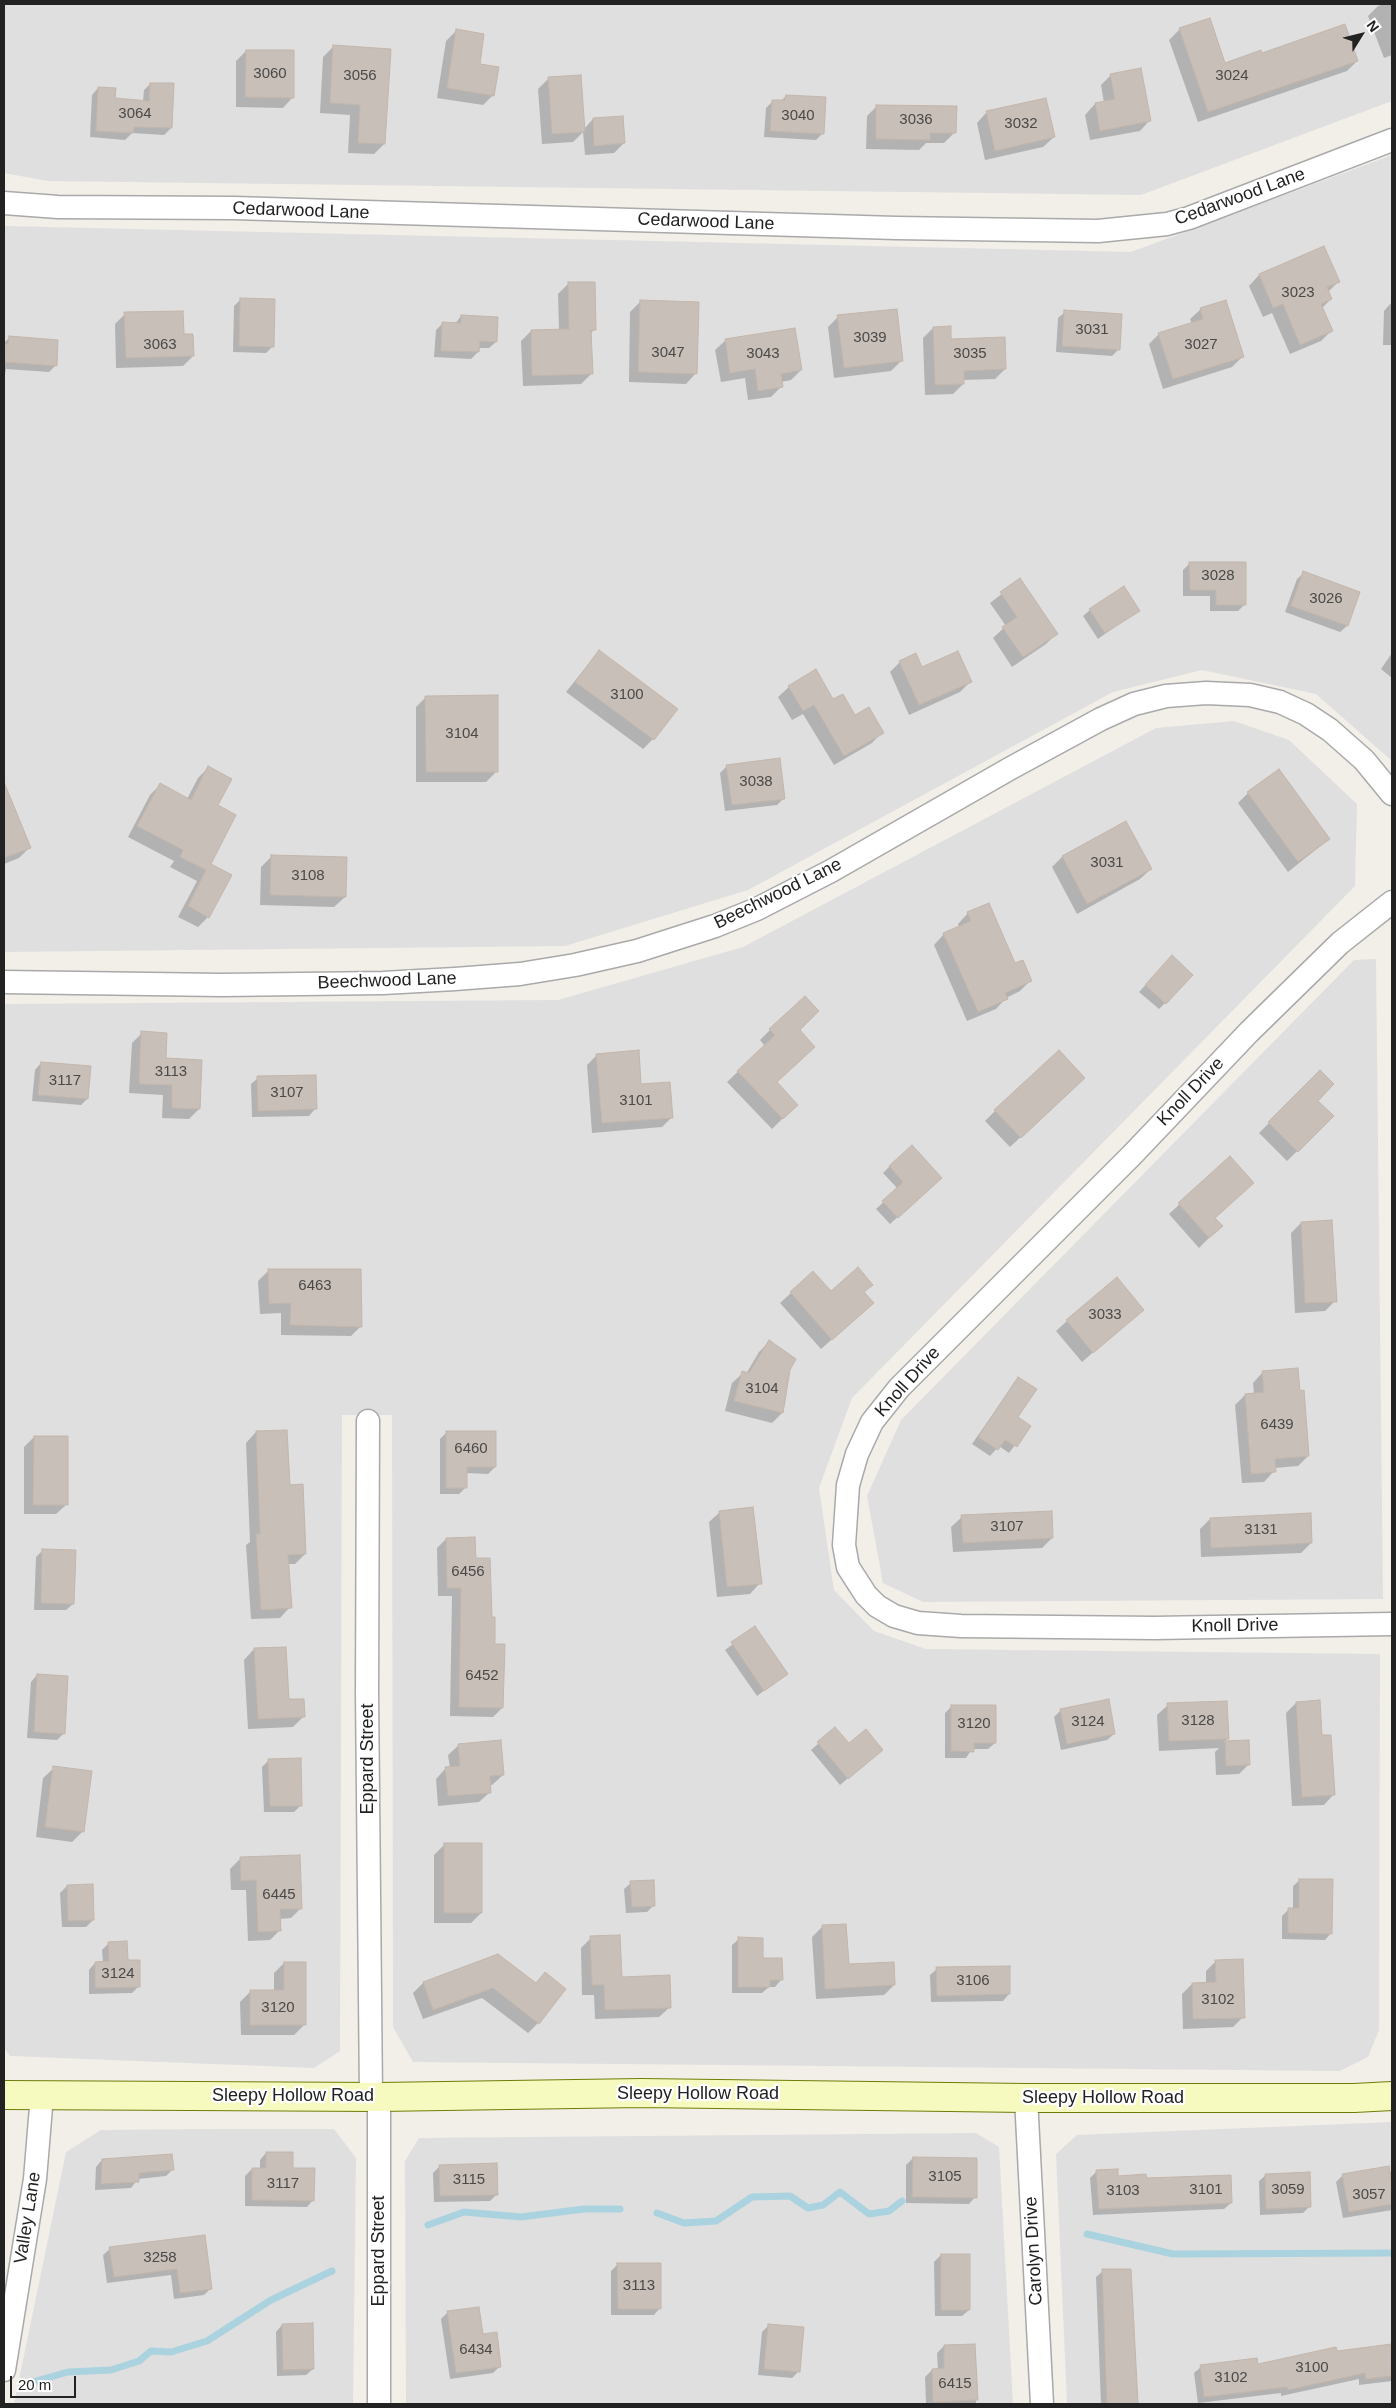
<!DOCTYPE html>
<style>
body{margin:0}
#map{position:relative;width:1396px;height:2408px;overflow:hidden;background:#f2efe9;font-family:Helvetica,sans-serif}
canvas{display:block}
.frame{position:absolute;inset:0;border:5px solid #222;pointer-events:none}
.north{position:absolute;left:1336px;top:10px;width:50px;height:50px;-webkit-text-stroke:4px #fff;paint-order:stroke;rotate:54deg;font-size:14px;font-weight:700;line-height:20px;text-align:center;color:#222}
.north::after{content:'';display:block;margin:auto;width:18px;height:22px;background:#222;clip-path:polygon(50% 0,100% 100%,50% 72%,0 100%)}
.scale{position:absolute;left:10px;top:2376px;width:66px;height:22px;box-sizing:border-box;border:2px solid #222;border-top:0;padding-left:6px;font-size:15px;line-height:18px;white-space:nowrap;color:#222;-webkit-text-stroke:4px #fff;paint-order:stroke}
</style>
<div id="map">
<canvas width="1396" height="2408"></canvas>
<div class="frame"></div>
<div class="north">N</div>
<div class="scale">20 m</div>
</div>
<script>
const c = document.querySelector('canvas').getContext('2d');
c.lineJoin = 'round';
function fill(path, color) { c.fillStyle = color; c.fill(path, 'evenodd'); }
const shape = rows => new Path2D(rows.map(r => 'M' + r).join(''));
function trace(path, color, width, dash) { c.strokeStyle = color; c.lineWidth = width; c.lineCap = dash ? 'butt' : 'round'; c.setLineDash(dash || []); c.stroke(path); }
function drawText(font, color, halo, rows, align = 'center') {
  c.font = font + ' Helvetica,sans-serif'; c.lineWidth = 4.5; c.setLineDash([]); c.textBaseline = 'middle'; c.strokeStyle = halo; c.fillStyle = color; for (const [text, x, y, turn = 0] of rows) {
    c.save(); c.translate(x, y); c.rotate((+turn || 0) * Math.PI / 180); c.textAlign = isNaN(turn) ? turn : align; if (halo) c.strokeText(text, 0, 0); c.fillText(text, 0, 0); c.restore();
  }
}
fill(shape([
 [4,4,1392,4,1392,101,1141,195,48,181,4,173],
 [1392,155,1392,761,1316,694,1202,670,1113,692,748,890,565,946,4,952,4,226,1131,252],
 [1234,721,1289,740,1357,804,1355,886,852,1398,819,1488,834,1590,874,1631,926,1649,1380,1654,1379,2030,1368,2057,1340,2071,413,2062,393,2027,392,1415,342,1415,340,2051,314,2068,10,2056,4,2048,4,1004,558,1000,743,947,1156,728],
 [1376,959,1383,1599,923,1602,883,1583,867,1496,901,1420,1354,960],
 [1392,2122,1392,2404,1067,2404,1056,2154,1077,2135],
 [217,2129,334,2129,356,2158,353,2404,14,2404,66,2152,101,2130],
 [976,2133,999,2147,1013,2404,406,2404,405,2161,419,2138]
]), '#e0dfdf');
fill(shape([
 [1384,4,1392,4,1392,55,1384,58,1368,16,1378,6],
 [1209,19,1225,64,1261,55,1357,61,1347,71,1198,122,1169,40,1179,30],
 [456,31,478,65,493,95,483,105,437,98,446,41],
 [333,47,384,144,374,154,348,153,350,115,320,113,323,57],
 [246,51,293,97,283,108,236,107,236,61],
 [1111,75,1150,120,1140,131,1090,140,1085,115,1095,104,1104,103,1101,85],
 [548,79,584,129,593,119,624,143,614,153,585,155,583,132,573,142,542,144,538,89],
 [150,84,171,128,164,135,132,133,125,140,90,137,92,95,98,88,114,99,143,101,144,90],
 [786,96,823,133,816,140,764,137,766,108,773,101,781,101],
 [877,106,954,133,944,143,926,143,919,150,866,149,867,116],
 [987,112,1054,137,1043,147,985,160,977,123],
 [1324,248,1338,282,1328,292,1331,299,1322,308,1331,331,1321,341,1290,354,1272,313,1263,317,1249,286,1259,275],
 [568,284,595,329,590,334,591,374,581,384,523,386,521,341,531,331,559,330,558,294],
 [241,299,273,346,266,353,233,352,234,306],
 [641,301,696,373,686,384,629,382,630,312],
 [1392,302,1392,345,1383,345,1384,311],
 [1201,309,1242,357,1232,367,1163,389,1149,344,1159,334,1192,324,1190,319],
 [1065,312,1119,349,1112,356,1056,352,1058,318],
 [125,314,193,356,183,366,116,368,115,324],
 [461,316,496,342,489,348,478,348,478,352,471,359,434,357,436,330,442,324,455,324],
 [838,317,901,361,891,371,834,378,828,327],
 [933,328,950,340,1005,369,995,379,963,380,963,384,953,394,925,395,923,338],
 [10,337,55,366,49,372,6,369,4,381,4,343],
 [726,340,801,370,791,380,781,382,782,386,771,397,748,400,745,378,721,382,715,350],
 [1190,563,1244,605,1238,611,1210,611,1210,596,1183,596,1183,570],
 [1304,573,1358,593,1347,626,1340,632,1285,612,1297,579],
 [1020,580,1056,634,1046,644,1012,667,993,638,1006,626,990,603],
 [1090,610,1138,610,1098,639,1083,616],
 [599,651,653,739,643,749,566,692],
 [1392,653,1392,678,1381,669],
 [900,662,970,682,960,692,909,715,890,672],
 [789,687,833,701,882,732,872,743,834,765,803,714,792,720,778,697],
 [426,697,497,771,486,782,416,782,416,707],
 [727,766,784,798,777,805,725,811,720,773],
 [208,768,217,806,209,864,208,917,198,927,178,917,197,881,170,867,174,861,128,837,150,795,160,785,187,799,198,778],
 [8,793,29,848,19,858,4,864,4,795],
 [1248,793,1329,839,1288,872,1238,803],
 [1126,823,1151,869,1140,879,1077,914,1052,867,1062,857],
 [271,857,345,897,334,907,260,905,261,867],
 [968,913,1030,981,1020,991,1006,998,996,1009,967,1021,934,945,944,934,959,928,958,924],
 [1165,964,1165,1003,1159,1009,1139,992],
 [770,1030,798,1030,776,1083,786,1115,772,1129,727,1082,765,1046,760,1040],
 [142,1033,165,1059,199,1109,189,1119,162,1118,163,1095,129,1093,132,1043],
 [597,1055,640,1085,672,1117,662,1127,592,1133,587,1065],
 [41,1063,87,1099,81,1105,32,1101,35,1070],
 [1320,1072,1316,1101,1332,1117,1287,1161,1259,1133],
 [258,1078,315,1109,309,1116,252,1117,251,1084],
 [1073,1088,1010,1147,985,1121,995,1111],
 [1230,1158,1214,1218,1221,1226,1199,1248,1169,1214],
 [890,1166,934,1184,890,1224,876,1209,898,1189,883,1173],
 [1301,1223,1335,1301,1325,1311,1295,1313,1291,1233],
 [268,1271,361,1326,351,1336,281,1335,281,1313,260,1314,258,1281],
 [813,1273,831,1293,863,1292,862,1313,821,1349,780,1303],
 [1142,1310,1082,1362,1056,1331,1067,1321],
 [769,1342,789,1369,782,1413,772,1423,725,1411,732,1383,743,1373,746,1374,759,1352],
 [1263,1372,1308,1456,1298,1466,1274,1468,1274,1471,1264,1482,1242,1483,1235,1405,1245,1395,1254,1394,1253,1383],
 [1018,1378,1016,1417,1029,1426,1009,1453,999,1446,990,1456,972,1444],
 [256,1432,289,1486,305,1554,295,1564,288,1564,290,1607,280,1618,251,1619,246,1545,250,1542,246,1443],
 [447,1432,495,1467,488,1474,466,1473,466,1487,459,1494,440,1494,440,1439],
 [34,1437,67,1504,56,1514,24,1514,24,1447],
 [720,1512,760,1583,750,1594,717,1597,709,1522],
 [962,1517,1052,1538,1042,1548,953,1552,951,1527],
 [1210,1519,1311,1543,1301,1553,1201,1557,1200,1529],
 [446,1539,475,1559,493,1645,502,1708,493,1717,450,1716,452,1596,438,1596,437,1548],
 [43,1550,73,1604,66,1610,34,1610,36,1557],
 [755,1628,786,1674,757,1696,725,1650],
 [254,1649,288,1701,303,1717,293,1727,248,1729,244,1660],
 [37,1675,64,1733,57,1740,27,1738,31,1682],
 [1296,1703,1321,1736,1334,1794,1324,1805,1292,1806,1286,1713],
 [1168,1705,1228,1738,1224,1742,1248,1741,1249,1764,1239,1774,1216,1775,1215,1752,1219,1748,1159,1751,1157,1715],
 [952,1706,995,1743,988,1749,972,1749,966,1758,945,1758,945,1713],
 [1061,1710,1114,1734,1107,1740,1061,1750,1054,1717],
 [835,1729,849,1745,874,1756,840,1785,811,1750],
 [459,1745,503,1775,492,1785,489,1785,490,1792,479,1802,438,1806,436,1779,446,1768,450,1768,448,1755],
 [269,1760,301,1805,294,1812,264,1812,262,1767],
 [54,1768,83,1831,72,1842,36,1837,43,1778],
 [444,1845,481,1913,471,1923,434,1923,434,1855],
 [241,1858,301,1908,291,1918,279,1919,280,1930,270,1940,248,1941,246,1890,231,1890,230,1869],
 [1300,1880,1331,1933,1325,1940,1282,1939,1282,1916,1289,1909,1293,1909,1293,1886],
 [631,1883,654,1905,647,1912,626,1913,624,1889],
 [67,1886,93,1920,86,1927,62,1927,60,1893],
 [823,1926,847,1966,894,1985,884,1995,816,1999,812,1937],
 [591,1938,621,1978,670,2007,659,2017,595,2019,594,1995,582,1995,581,1948],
 [739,1939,781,1980,775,1987,769,1987,762,1993,732,1993,732,1945],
 [109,1943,127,1962,139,1986,132,1993,89,1994,89,1970,95,1963,103,1963,102,1950],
 [1216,1961,1243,2017,1233,2027,1183,2029,1182,1994,1192,1984,1206,1984,1206,1971],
 [284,1963,304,2025,294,2035,241,2035,240,2002,251,1991,274,1992,274,1973],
 [937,1969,1009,1994,1003,2001,931,2002,930,1975],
 [545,1974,538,2023,528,2033,482,1998,423,2019,413,1993,423,1983,535,1984],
 [266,2153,313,2200,307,2207,245,2206,245,2176,252,2169,260,2169,260,2160],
 [913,2158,975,2197,969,2204,906,2203,906,2165],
 [102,2160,172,2170,166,2176,138,2179,131,2188,95,2190,96,2167],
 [440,2166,497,2194,490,2201,434,2202,433,2173],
 [1097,2171,1117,2177,1146,2179,1231,2203,1224,2209,1093,2215,1090,2178],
 [1392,2172,1392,2210,1343,2218,1336,2182,1343,2175],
 [1266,2175,1310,2206,1303,2213,1260,2215,1259,2181],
 [204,2236,211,2288,204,2295,174,2299,171,2275,107,2283,103,2255,110,2249],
 [941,2255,969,2310,962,2316,935,2316,934,2262],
 [617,2265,660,2308,654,2315,611,2315,611,2271],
 [1130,2270,1136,2404,1101,2404,1096,2277,1103,2271],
 [448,2312,482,2335,500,2366,493,2373,450,2379,441,2319],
 [282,2325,313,2369,306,2375,277,2376,276,2332],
 [769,2325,798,2372,792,2378,758,2375,762,2332],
 [974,2345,976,2404,926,2404,925,2377,932,2370,938,2370,937,2353,944,2346],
 [1392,2345,1392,2381,1359,2385,1359,2379,1281,2396,1281,2393,1198,2403,1194,2373,1201,2367,1257,2365]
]), '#0003');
trace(shape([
 [657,2213,684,2223,716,2221,752,2197,790,2196,808,2208,823,2205,840,2192,869,2214,889,2211,902,2201],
 [428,2225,464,2212,521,2217,584,2209,620,2209],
 [1087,2234,1173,2254,1392,2253],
 [22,2385,68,2372,111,2370,139,2361,151,2351,171,2352,207,2341,271,2300,332,2271]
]), '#aad3df', 7);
const building = shape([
 [1210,18,1225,63,1261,50,1262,53,1345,24,1358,61,1208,112,1179,28,1210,18],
 [456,29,484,34,480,64,499,67,494,96,447,88,456,29],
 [333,45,391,49,385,144,358,143,360,105,330,103,333,45],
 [246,50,294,50,294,98,245,97,246,50],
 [1141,68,1151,121,1100,131,1095,103,1115,99,1110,74,1141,68],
 [581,75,585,132,552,134,548,77,581,75],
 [150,83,174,83,172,128,134,127,133,133,96,131,98,87,116,88,115,98,149,101,150,83],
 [786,95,826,97,824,134,770,131,772,100,785,100,786,95],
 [1046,98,1055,137,995,151,986,111,1046,98],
 [876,105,957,106,956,133,930,133,930,140,876,139,876,105],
 [623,116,625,143,594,146,593,118,623,116],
 [1324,246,1340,282,1327,287,1332,299,1321,304,1333,331,1300,345,1283,304,1273,308,1259,274,1324,246],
 [568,282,595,282,596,330,591,330,593,374,532,376,531,330,569,329,568,282],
 [240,298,275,299,274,347,239,346,240,298],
 [640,300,699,302,697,374,638,372,640,300],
 [1226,300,1244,357,1173,379,1158,333,1203,319,1200,308,1226,300],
 [897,309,903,361,844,368,837,315,897,309],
 [1064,310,1122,314,1120,350,1062,346,1064,310],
 [183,311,184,334,193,334,194,356,126,358,124,312,183,311],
 [461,315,498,317,497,342,480,341,479,352,441,351,442,322,461,323,461,315],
 [951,326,951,339,1005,337,1006,369,964,371,964,384,935,385,933,327,951,326],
 [795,328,802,370,781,374,783,387,758,391,755,369,730,373,725,339,795,328],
 [9,336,58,340,57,366,4,362,4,344,8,344,9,336],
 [1189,562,1246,562,1246,605,1216,605,1216,590,1190,590,1189,562],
 [1303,571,1360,592,1348,626,1291,606,1303,571],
 [1020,578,1058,634,1023,657,1002,627,1017,617,1000,592,1020,578],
 [1124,586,1140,611,1105,633,1089,609,1124,586],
 [599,650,678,709,654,740,575,682,599,650],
 [958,651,972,682,919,705,899,661,916,653,922,667,958,651],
 [816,669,833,699,843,694,855,715,869,707,884,733,844,756,814,705,803,711,788,686,816,669],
 [498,695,498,772,426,772,425,696,498,695],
 [780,758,785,799,732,805,726,765,780,758],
 [208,766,232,779,218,805,236,815,211,864,232,875,209,918,188,906,206,870,180,857,183,850,137,826,160,783,191,800,208,766],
 [1279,769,1330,839,1298,862,1247,792,1279,769],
 [4,782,31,848,4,858,4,782],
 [1126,821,1152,869,1087,904,1062,856,1126,821],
 [271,855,347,857,346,897,270,895,271,855],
 [989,903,1015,963,1023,960,1032,981,1005,993,1008,999,978,1012,943,933,971,921,967,912,989,903],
 [1172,955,1193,975,1166,1004,1145,985,1172,955],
 [805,996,819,1011,800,1030,815,1047,777,1082,798,1105,783,1119,737,1071,775,1035,769,1029,805,996],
 [141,1031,167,1033,166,1058,202,1060,200,1109,172,1108,172,1085,139,1084,141,1031],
 [639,1050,641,1084,670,1082,673,1118,602,1123,596,1054,639,1050],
 [1059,1050,1085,1078,1021,1138,994,1110,1059,1050],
 [41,1062,91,1066,88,1099,38,1095,41,1062],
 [1320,1070,1334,1084,1318,1101,1334,1116,1298,1152,1268,1122,1320,1070],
 [316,1075,317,1109,258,1111,257,1076,316,1075],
 [912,1145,942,1178,898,1218,882,1201,903,1182,889,1166,912,1145],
 [1230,1156,1254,1183,1215,1218,1223,1226,1209,1238,1178,1203,1230,1156],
 [1332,1220,1337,1302,1305,1303,1301,1222,1332,1220],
 [858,1267,873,1285,864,1292,874,1303,832,1340,790,1292,813,1271,831,1291,858,1267],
 [268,1269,361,1269,362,1327,290,1325,291,1303,269,1304,268,1269],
 [1117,1277,1144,1310,1093,1353,1066,1320,1117,1277],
 [769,1340,796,1359,790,1370,783,1413,734,1401,742,1371,749,1373,769,1340],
 [1298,1368,1300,1391,1304,1390,1309,1456,1275,1459,1276,1472,1251,1474,1245,1394,1264,1392,1262,1371,1298,1368],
 [1018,1377,1037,1389,1018,1417,1031,1426,1017,1447,1005,1440,998,1450,978,1437,1018,1377],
 [287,1430,290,1485,303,1484,306,1554,288,1555,292,1608,261,1610,256,1534,260,1534,256,1431,287,1430],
 [446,1431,496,1431,496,1467,467,1467,467,1488,446,1488,446,1431],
 [34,1436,68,1436,68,1505,33,1505,34,1436],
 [753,1507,762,1584,727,1587,719,1511,753,1507],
 [1052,1511,1053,1538,963,1543,961,1515,1052,1511],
 [1311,1513,1312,1543,1211,1548,1210,1518,1311,1513],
 [475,1537,476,1558,490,1558,492,1617,495,1617,495,1644,505,1644,503,1708,459,1707,461,1588,447,1588,446,1538,475,1537],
 [42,1549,76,1550,74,1604,41,1603,42,1549],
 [755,1626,788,1674,764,1691,731,1642,755,1626],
 [286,1647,289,1699,304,1699,305,1717,258,1719,254,1648,286,1647],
 [37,1674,68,1676,65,1734,34,1732,37,1674],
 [1109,1699,1115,1734,1067,1744,1060,1709,1109,1699],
 [1320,1700,1322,1735,1331,1735,1335,1795,1302,1797,1296,1702,1320,1700],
 [1227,1701,1229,1739,1169,1741,1167,1703,1227,1701],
 [951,1705,996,1705,996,1743,974,1743,974,1752,951,1751,951,1705],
 [835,1727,849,1743,866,1729,883,1750,848,1779,817,1742,835,1727],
 [501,1740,504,1775,490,1776,491,1793,448,1796,445,1767,460,1766,458,1744,501,1740],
 [1249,1740,1250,1765,1226,1766,1225,1741,1249,1740],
 [301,1758,302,1806,270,1806,268,1759,301,1758],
 [53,1766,92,1771,84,1832,45,1827,53,1766],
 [444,1843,482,1843,482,1913,444,1913,444,1843],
 [300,1855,302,1909,280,1909,281,1931,258,1932,256,1880,241,1881,240,1857,300,1855],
 [1299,1879,1333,1879,1332,1934,1288,1933,1288,1908,1299,1908,1299,1879],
 [654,1880,655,1906,632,1907,630,1881,654,1880],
 [93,1884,94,1920,68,1921,67,1885,93,1884],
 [846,1924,849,1964,894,1962,895,1985,825,1989,822,1925,846,1924],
 [620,1935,622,1977,670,1975,671,2008,605,2010,604,1985,592,1985,590,1936,620,1935],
 [738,1937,763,1938,763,1958,782,1958,783,1980,770,1980,770,1987,738,1987,738,1937],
 [127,1941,128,1960,140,1960,140,1987,95,1988,95,1962,109,1961,108,1942,127,1941],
 [498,1954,536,1983,545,1972,566,1989,539,2024,493,1988,433,2010,423,1982,498,1954],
 [1243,1959,1245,2018,1193,2019,1192,1983,1216,1982,1215,1960,1243,1959],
 [284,1962,306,1962,306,2025,250,2025,250,1990,284,1990,284,1962],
 [1010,1966,1010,1994,937,1996,936,1967,1010,1966],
 [266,2152,293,2152,293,2168,315,2168,314,2201,252,2200,252,2168,266,2168,266,2152],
 [172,2154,174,2170,139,2173,139,2182,101,2184,102,2159,172,2154],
 [913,2157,977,2158,977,2198,912,2197,913,2157],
 [497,2163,498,2195,440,2196,439,2165,497,2163],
 [1389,2166,1392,2185,1392,2204,1349,2212,1342,2174,1389,2166],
 [1118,2169,1118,2176,1146,2174,1147,2178,1231,2175,1232,2203,1099,2209,1096,2170,1118,2169],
 [1310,2172,1311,2207,1266,2209,1265,2174,1310,2172],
 [205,2235,212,2289,180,2293,177,2269,114,2277,109,2247,205,2235],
 [941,2254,970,2254,970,2310,941,2310,941,2254],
 [617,2263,661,2263,661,2309,618,2309,617,2263],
 [1102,2269,1131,2269,1138,2404,1107,2404,1102,2269],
 [479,2307,483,2334,497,2332,501,2367,456,2373,447,2311,479,2307],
 [313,2323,314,2369,283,2370,282,2324,313,2323],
 [768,2324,804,2327,800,2372,764,2369,768,2324],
 [975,2344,978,2400,933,2402,932,2369,944,2368,944,2345,975,2344],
 [1392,2344,1392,2376,1366,2379,1365,2373,1288,2390,1287,2387,1204,2397,1200,2365,1257,2358,1258,2364,1336,2347,1337,2351,1392,2344]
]);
fill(building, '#c7bfb8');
trace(building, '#c4b6ab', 1);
const minor = shape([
 [4,203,58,207,234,208,896,228,1098,231,1167,224,1189,218,1392,140],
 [1392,902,1340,943,1249,1032,1132,1155,899,1388,872,1422,857,1454,848,1485,844,1545,848,1567,866,1595,877,1606,894,1616,918,1623,961,1626,1154,1628,1392,1624],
 [4,982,221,985,383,983,455,979,520,974,575,965,637,951,715,926,757,909,831,871,1011,768,1101,719,1134,704,1166,696,1206,693,1250,695,1280,702,1306,714,1330,730,1364,760,1392,794],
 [368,1421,367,1693,371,2097],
 [1026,2098,1042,2404],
 [4,2370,35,2179,42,2095],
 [379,2404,379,2097]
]);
const secondary = shape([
 [4,2095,379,2097,641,2093,1026,2098,1354,2098,1392,2096]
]);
trace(minor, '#a9a9a9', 25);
trace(secondary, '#707d05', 30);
trace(minor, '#fff', 22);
trace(secondary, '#f7fabf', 28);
drawText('15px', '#4b4948', null, [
 ["3060",270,74],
 ["3056",360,76],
 ["3024",1232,76],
 ["3064",135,114],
 ["3040",798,116],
 ["3036",916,120],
 ["3032",1021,124],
 ["3023",1298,293],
 ["3031",1092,330],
 ["3039",870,338],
 ["3063",160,345],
 ["3027",1201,345],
 ["3047",668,353],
 ["3043",763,354],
 ["3035",970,354],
 ["3028",1218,576],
 ["3026",1326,599],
 ["3100",627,695],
 ["3104",462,734],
 ["3038",756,782],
 ["3031",1107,863],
 ["3108",308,876],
 ["3113",171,1072],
 ["3117",65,1081],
 ["3107",287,1093],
 ["3101",636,1101],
 ["6463",315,1286],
 ["3033",1105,1315],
 ["3104",762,1389],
 ["6439",1277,1425],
 ["6460",471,1449],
 ["3107",1007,1527],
 ["3131",1261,1530],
 ["6456",468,1572],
 ["6452",482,1676],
 ["3128",1198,1721],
 ["3124",1088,1722],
 ["3120",974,1724],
 ["6445",279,1895],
 ["3124",118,1974],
 ["3106",973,1981],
 ["3102",1218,2000],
 ["3120",278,2008],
 ["3105",945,2177],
 ["3115",469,2180],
 ["3117",283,2184],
 ["3101",1206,2190],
 ["3059",1288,2190],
 ["3103",1123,2191],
 ["3057",1369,2195],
 ["3258",160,2258],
 ["3113",639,2286],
 ["6434",476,2350],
 ["3100",1312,2368],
 ["3102",1231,2378],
 ["6415",955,2384]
]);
drawText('18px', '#222', '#fff', [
 ["Cedarwood Lane",1240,197,-20],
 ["Cedarwood Lane",301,211,2],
 ["Cedarwood Lane",706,222,2],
 ["Beechwood Lane",778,894,-26],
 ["Beechwood Lane",387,981,-2],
 ["Knoll Drive",1191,1092,-46],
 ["Knoll Drive",908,1382,-48],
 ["Knoll Drive",1235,1626,-1],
 ["Eppard Street",368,1759,-90],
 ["Sleepy Hollow Road",698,2094],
 ["Sleepy Hollow Road",293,2096],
 ["Sleepy Hollow Road",1103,2098],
 ["Valley Lane",28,2218,-81],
 ["Eppard Street",379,2251,-90],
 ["Carolyn Drive",1034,2251,-93]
]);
</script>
